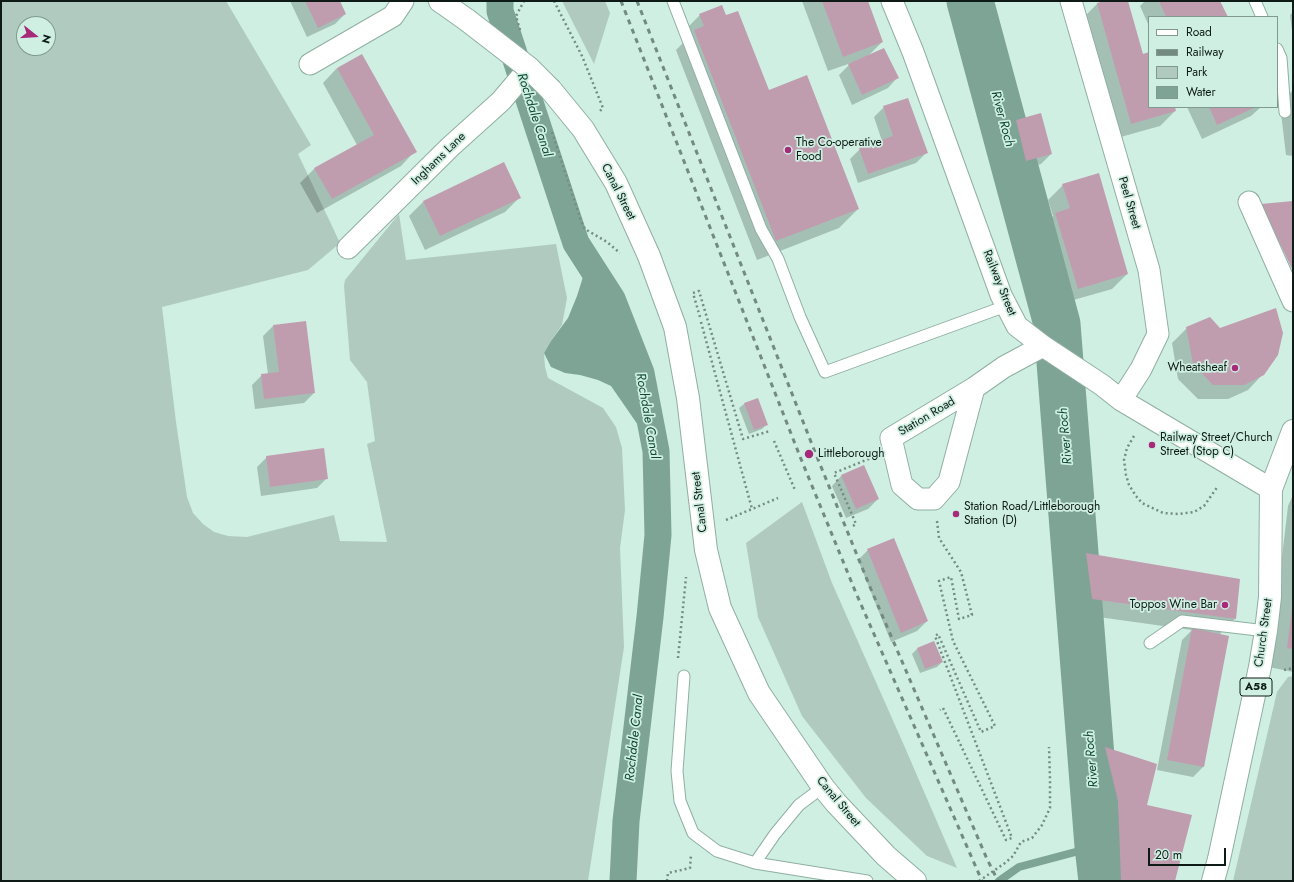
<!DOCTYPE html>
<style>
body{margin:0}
#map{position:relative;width:1294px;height:882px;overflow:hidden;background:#ceefe1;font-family:Jost,sans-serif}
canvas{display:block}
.frame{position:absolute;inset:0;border:2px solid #0e1a16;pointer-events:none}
.legend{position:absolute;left:1148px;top:16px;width:130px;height:92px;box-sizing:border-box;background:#ceefe1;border:1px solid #819a90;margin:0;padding:5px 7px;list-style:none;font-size:12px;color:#0e1a16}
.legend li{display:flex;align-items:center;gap:8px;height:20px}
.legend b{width:20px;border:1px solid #819a90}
.north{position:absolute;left:16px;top:16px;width:40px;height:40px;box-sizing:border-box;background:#ceefe1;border:1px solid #819a90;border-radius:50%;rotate:107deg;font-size:11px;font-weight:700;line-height:16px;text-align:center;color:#0e1a16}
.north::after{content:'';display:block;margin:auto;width:14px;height:18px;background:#a7297a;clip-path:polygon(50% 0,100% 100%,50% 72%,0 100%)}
.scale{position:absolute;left:1148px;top:848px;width:78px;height:18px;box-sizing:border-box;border:2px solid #0e1a16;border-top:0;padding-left:5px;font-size:12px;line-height:14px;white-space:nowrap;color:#0e1a16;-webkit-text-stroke:3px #ceefe1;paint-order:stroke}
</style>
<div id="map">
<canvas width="1294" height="882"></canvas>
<div class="frame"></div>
<ul class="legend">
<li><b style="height:5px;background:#fff"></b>Road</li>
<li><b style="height:5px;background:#738a81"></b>Railway</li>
<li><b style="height:11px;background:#b0cabf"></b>Park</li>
<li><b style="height:11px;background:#7da495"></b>Water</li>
</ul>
<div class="north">N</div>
<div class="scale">20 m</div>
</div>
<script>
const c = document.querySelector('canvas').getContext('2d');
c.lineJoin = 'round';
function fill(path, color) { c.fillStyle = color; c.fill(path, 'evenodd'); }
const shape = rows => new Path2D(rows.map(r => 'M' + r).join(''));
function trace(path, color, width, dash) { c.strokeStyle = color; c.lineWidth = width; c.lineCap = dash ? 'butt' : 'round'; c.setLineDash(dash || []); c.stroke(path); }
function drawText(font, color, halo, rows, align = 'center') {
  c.font = font + ' Jost,sans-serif'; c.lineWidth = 3.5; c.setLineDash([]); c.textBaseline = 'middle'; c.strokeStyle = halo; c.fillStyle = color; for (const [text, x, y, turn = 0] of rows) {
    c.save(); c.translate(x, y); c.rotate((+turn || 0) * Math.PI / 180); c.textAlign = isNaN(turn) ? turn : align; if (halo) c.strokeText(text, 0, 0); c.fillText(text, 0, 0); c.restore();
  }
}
fill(shape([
 [1,1,226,1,311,145,298,154,340,243,308,270,162,307,176,422,187,497,193,513,203,524,214,532,228,536,247,537,334,515,340,541,387,542,367,444,375,441,367,382,350,360,344,286,345,280,399,214,406,260,556,244,567,298,562,325,551,341,544,353,545,367,548,378,603,408,616,427,622,448,625,510,620,548,624,647,588,881,1,881],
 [24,24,48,24,48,48,24,48],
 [562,1,605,1,610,13,594,64],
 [802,502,832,583,903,743,957,868,927,856,866,798,802,716,758,617,746,543],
 [1293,676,1293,881,1233,881,1277,692,1288,677]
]), '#b0cabf');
fill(shape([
 [588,261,612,299,641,373,656,451,611,386,598,380,580,375,565,373,551,367,544,353,551,341,568,318,577,296]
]), '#7da495');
fill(shape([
 [290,1,339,1,345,14,335,24,307,37],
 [802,1,867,1,882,42,867,57,897,78,888,88,852,105,839,75,851,63,828,71],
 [1107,1,1127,1,1142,55,1149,53,1149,107,1173,107,1175,111,1160,126,1117,138,1082,19,1097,4],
 [1145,1,1219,1,1226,17,1149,17,1149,26,1140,6],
 [1293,12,1293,38,1290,15],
 [700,15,726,16,768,92,858,209,839,228,757,260,676,50,684,42,681,34],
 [337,68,415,151,401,166,317,213,300,183,315,168,357,145,323,83],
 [1293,90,1293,156,1286,155,1280,104],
 [884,107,926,153,916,163,858,183,850,159,860,149,882,141,874,117],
 [1187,107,1261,107,1251,116,1202,139],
 [1040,114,1051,154,1041,164,1017,171,1006,131,1016,121],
 [1063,185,1127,274,1112,289,1063,303,1041,228,1053,216,1048,200],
 [520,197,505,212,425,250,409,216,423,202],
 [1293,202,1293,269,1268,216,1266,216,1293,273,1293,305,1246,219],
 [273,326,314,393,304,403,255,409,252,385,262,375,268,374,263,336],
 [1187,328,1263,374,1248,390,1228,399,1198,399,1178,379,1172,343],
 [757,399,767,424,762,429,749,434,739,408,744,404],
 [267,457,327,478,317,488,261,496,257,467],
 [864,466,878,499,868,509,846,518,832,486,841,476],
 [1293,495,1293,672,1269,667,1288,506],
 [868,550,927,621,917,631,891,642,858,560],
 [1087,554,1235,619,1219,635,1228,636,1203,767,1193,777,1157,770,1182,640,1192,630,1077,614,1072,569],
 [934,642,942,662,937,667,920,673,912,654,917,649],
 [1106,748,1146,805,1174,881,1106,881,1103,817,1091,763]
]), '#0003');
trace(shape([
 [999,881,1019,867,1098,846]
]), '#7da495', 8);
trace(shape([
 [500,1,500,11,576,243,612,299,641,373,656,451,658,535,650,617,626,821,623,881]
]), '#7da495', 27);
trace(shape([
 [970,1,1057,324,1098,846,1102,881]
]), '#7da495', 47);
fill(shape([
 [305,1,340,1,346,14,318,28],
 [822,1,868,1,883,42,843,57],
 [1104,1,1128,1,1143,54,1149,52,1149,107,1175,107,1176,111,1131,124,1097,3],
 [1159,1,1220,1,1228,17,1166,17],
 [722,5,726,15,738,11,769,90,807,75,859,209,776,241,694,30,704,26,699,14],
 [884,48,899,78,862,95,848,64],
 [362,54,417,152,332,199,314,168,374,135,337,68],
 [908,98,928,153,868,174,859,148,893,136,883,106],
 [1209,107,1256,107,1217,125],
 [1041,113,1052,154,1026,161,1016,120],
 [504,162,521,198,440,236,423,201],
 [1099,173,1128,274,1078,289,1055,213,1070,208,1062,184],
 [1293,201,1293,271,1261,204],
 [1276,308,1283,333,1278,355,1264,375,1244,385,1213,385,1193,364,1186,327,1210,317,1220,328],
 [306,321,315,393,264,399,261,374,279,372,273,325],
 [758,398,768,425,754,430,744,403],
 [324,448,328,479,270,487,266,456],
 [864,465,879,499,856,509,841,475],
 [894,538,928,621,901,633,867,549],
 [1086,553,1240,579,1236,619,1092,599],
 [1292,608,1293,608,1293,649,1287,648],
 [1192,628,1229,636,1204,767,1167,760],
 [934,641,943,662,925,669,917,648],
 [1105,747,1157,764,1147,805,1192,815,1175,881,1121,881,1118,801]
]), '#c09caf');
const service = shape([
 [673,1,761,229,778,259,800,317,825,372,1006,306],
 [1255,1,1262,17],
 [1277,49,1281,58,1285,112],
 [1150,643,1182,621,1266,631],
 [684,676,677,771,680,801,693,833,717,851,755,863,867,881],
 [755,863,775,834,799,805,823,787]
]);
const minor = shape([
 [892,1,913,52,1001,295,1017,326,1043,346,1102,385,1121,400,1271,489],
 [1071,1,1149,270,1158,334,1141,369,1121,400],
 [310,64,393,16,403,1],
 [1249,202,1293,301],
 [348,248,450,147,501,101,529,68],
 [974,388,949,482,934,499,918,499,902,485,891,438,974,388,1004,367,1043,346]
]);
const secondary = shape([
 [440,1,467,20],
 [551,90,583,129,616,183,649,256,675,327,688,398,706,550,720,608,759,693,823,787,836,803,886,856,915,881]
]);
const trunk = shape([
 [1213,881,1219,859,1260,667,1266,631,1270,597,1271,489,1293,431]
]);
trace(service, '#90afa3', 13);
trace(minor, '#90afa3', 23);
trace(secondary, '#90afa3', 24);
trace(trunk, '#90afa3', 24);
trace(shape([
 [554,1,582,56,603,108,600,111],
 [520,30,516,16,524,1],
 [552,132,581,221,585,229,607,242,620,253],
 [700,317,693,293,699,291,743,439,770,431],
 [701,322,752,509],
 [1134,436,1127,448,1124,460,1126,475,1129,485,1136,496,1142,503,1163,513,1179,514,1194,512,1204,506,1218,486],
 [774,441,795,490],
 [726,520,778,498],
 [937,521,939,538,961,572,972,615,959,619,951,577,939,581,953,641,995,726,981,732,938,634,935,636,1012,838,1006,840,943,708,940,710],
 [853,526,856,524,834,473,871,458],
 [678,658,686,577],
 [1284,670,1293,668],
 [667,881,668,873,690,868,691,855],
 [979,881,1005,863,1013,856,1021,842,1032,838,1042,825,1050,808,1050,779,1049,747]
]), '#748c82', 2.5, [2, 3]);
trace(service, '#fff', 11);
trace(minor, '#fff', 21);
trace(secondary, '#fff', 22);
trace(trunk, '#fff', 22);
trace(shape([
 [621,1,801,459,856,593,982,881],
 [637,1,815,452,870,587,987,859,998,881]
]), '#738a81', 3, [5, 5]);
const secondaryBridge = shape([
 [467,20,529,68,551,90]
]);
trace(secondaryBridge, '#90afa3', 24, []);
trace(secondaryBridge, '#fff', 22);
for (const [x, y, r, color] of [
 [788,150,4,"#a7297a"],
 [1235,368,4,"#a7297a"],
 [1152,445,4,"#a7297a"],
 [809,454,5,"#a7297a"],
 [956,514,4,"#a7297a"],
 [1225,605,4,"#a7297a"]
]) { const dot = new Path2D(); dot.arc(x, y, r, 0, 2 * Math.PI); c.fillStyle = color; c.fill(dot); trace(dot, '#ceefe1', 1.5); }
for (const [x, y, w] of [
 [1256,687,32]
]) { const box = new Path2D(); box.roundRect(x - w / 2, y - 9, w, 18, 3); c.fillStyle = '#ceefe1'; c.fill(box); trace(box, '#0e1a16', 1); }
drawText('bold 11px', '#0e1a16', null, [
 ["A58",1256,687]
]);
drawText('12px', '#0e1a16', '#ceefe1', [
 ["The Co-operative",796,143],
 ["Food",796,157],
 ["Wheatsheaf",1227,368,"right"],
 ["Railway Street/Church",1160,438],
 ["Street (Stop C)",1160,452],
 ["Littleborough",818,454],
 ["Station Road/Littleborough",964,507],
 ["Station (D)",964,521],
 ["Toppos Wine Bar",1217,605,"right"]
], 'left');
drawText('12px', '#0e1a16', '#ceefe1', [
 ["Inghams Lane",439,159,-44],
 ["Canal Street",618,192,63],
 ["Peel Street",1129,203,74],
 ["Railway Street",999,283,68],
 ["Station Road",927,417,-31],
 ["Canal Street",700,502,-97],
 ["Church Street",1264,633,-82],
 ["Canal Street",838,802,50]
]);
drawText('italic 13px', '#0f4635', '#ceefe1', [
 ["Rochdale Canal",534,115,72],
 ["River Roch",1002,119,75],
 ["Rochdale Canal",647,416,80],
 ["River Roch",1066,436,-95],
 ["Rochdale Canal",635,738,-84],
 ["River Roch",1092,759,-95]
]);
</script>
